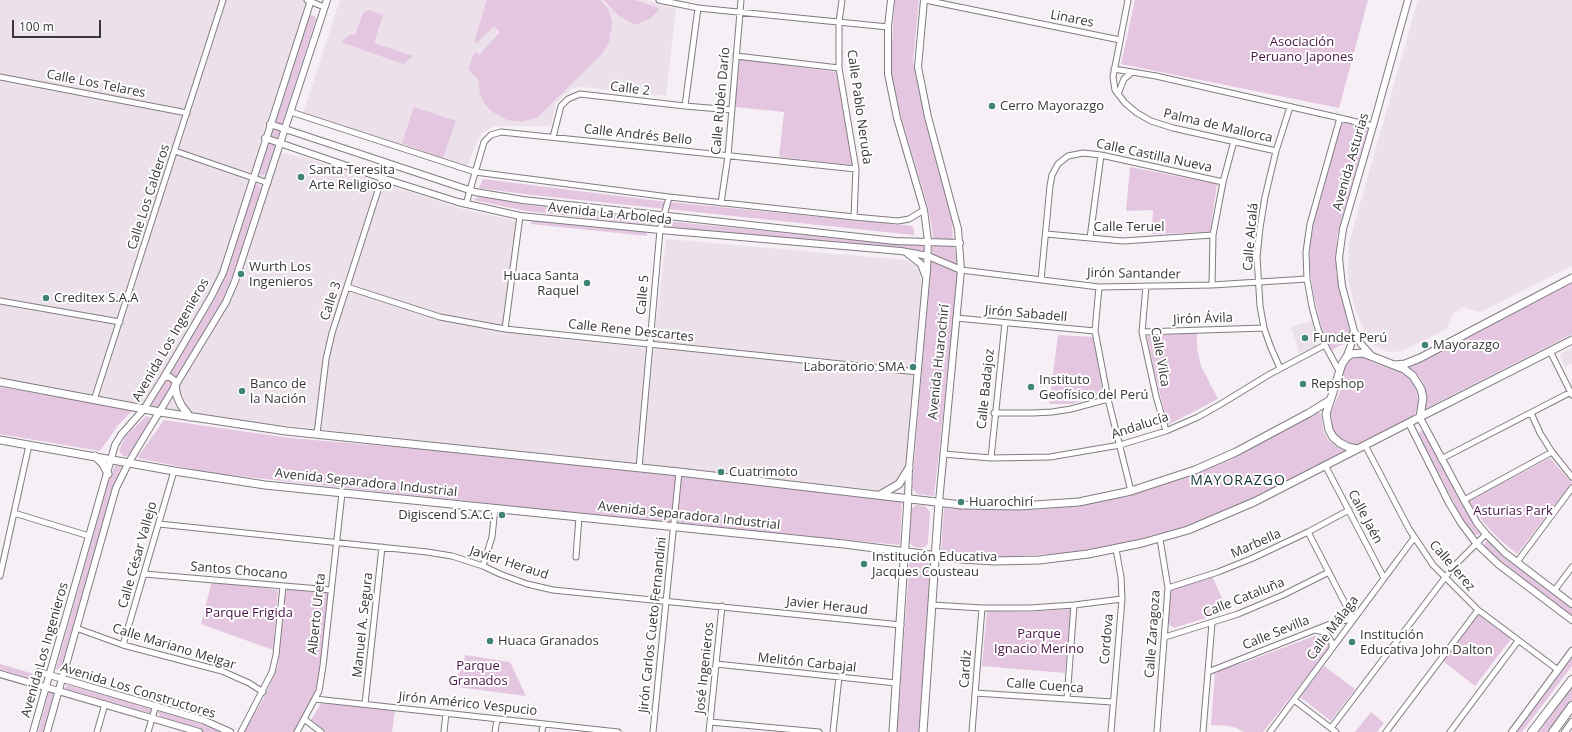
<!DOCTYPE html>
<meta charset="utf-8">
<style>
body{margin:0}
#map{position:relative;width:1572px;height:732px;overflow:hidden;background:#f6eff5;font-family:"Open Sans",sans-serif}
canvas{display:block}
.scale{position:absolute;left:12px;top:20px;width:89px;height:18px;box-sizing:border-box;border:2px solid #393739;border-top:0;padding-left:5px;font-size:12px;line-height:14px;white-space:nowrap;color:#393739;-webkit-text-stroke:3px #fff;paint-order:stroke}
</style>
<div id="map">
<canvas width="1572" height="732"></canvas>
<div class="scale">100 m</div>
</div>
<script>
const c = document.querySelector('canvas').getContext('2d');
c.lineJoin = 'round';
function fill(path, color) { c.fillStyle = color; c.fill(path, 'evenodd'); }
const shape = rows => new Path2D(rows.map(r => 'M' + r).join(''));
function trace(path, color, width, dash) { c.strokeStyle = color; c.lineWidth = width; c.lineCap = dash ? 'butt' : 'round'; c.setLineDash(dash || []); c.stroke(path); }
function drawText(font, color, halo, rows, align = 'center') {
  c.font = font + ' "Open Sans",sans-serif'; c.lineWidth = 4; c.setLineDash([]); c.textBaseline = 'middle'; c.strokeStyle = halo; c.fillStyle = color; for (const [text, x, y, turn = 0] of rows) {
    c.save(); c.translate(x, y); c.rotate((+turn || 0) * Math.PI / 180); c.textAlign = isNaN(turn) ? turn : align; if (halo) c.strokeText(text, 0, 0); c.fillText(text, 0, 0); c.restore();
  }
}
fill(shape([
 [0,0,307,0,258,149,304,157,458,208,517,221,504,332,653,349,666,239,907,260,915,265,921,272,922,293,906,466,900,477,891,486,878,490,858,488,206,417,0,380],
 [340,0,645,0,676,9,666,96,583,87,575,88,570,90,556,103,551,126,501,126,492,127,482,133,477,141,467,167,303,113],
 [1418,0,1572,0,1572,266,1481,312,1462,307,1453,314,1447,329,1402,351,1389,352,1378,348,1369,341,1355,309,1348,279,1349,243],
 [1312,321,1318,343,1316,346,1299,353,1291,327],
 [1572,348,1572,364,1565,367,1560,354]
]), '#ece0eb');
fill(shape([
 [487,0,600,0,608,9,610,15,612,23,609,42,602,54,538,117,522,122,507,120,491,111,484,103,480,94,478,79,472,74,468,68,474,54,476,52,479,55,500,32,494,26,476,44,476,42,474,42],
 [604,0,635,0,659,8,657,12,649,19,635,25,618,15],
 [895,0,919,0,913,61,926,124,952,218,953,240,958,265,956,296,934,496,917,494,912,488,933,236,928,207,892,86,890,73],
 [1135,0,1368,0,1339,108,1121,64],
 [369,10,383,15,374,43,413,56,403,64,341,42,351,34,355,35,363,13],
 [311,15,315,16,316,19,266,174,263,175,259,174,258,171,308,16],
 [739,59,836,72,853,165,779,157,784,112,735,107],
 [414,107,456,121,443,158,402,143],
 [1342,121,1368,128,1337,236,1336,272,1350,333,1349,338,1348,342,1331,350,1321,325,1313,292,1310,268,1310,249,1313,224],
 [1130,167,1217,184,1210,232,1152,234,1153,210,1126,211],
 [483,179,659,201,912,226,914,230,914,235,532,195,479,188],
 [256,185,259,186,261,189,236,268,223,300,176,380,169,375,216,297,230,266,253,187],
 [480,196,528,205,651,219,652,225,526,211,473,200],
 [531,220,646,231,647,236,531,224],
 [666,221,894,244,925,244,924,251,664,227],
 [1572,279,1572,334,1425,409,1425,392,1423,382,1419,376,1412,370,1407,367],
 [1197,333,1197,349,1201,366,1218,399,1168,425,1156,378,1147,336],
 [1058,335,1093,337,1103,393,1072,404,1049,404],
 [1357,356,1362,357,1380,365,1398,371,1409,378,1416,389,1419,403,1415,414,1410,419,1358,444,1351,444,1344,442,1334,432,1332,426,1331,413,1341,389,1344,366,1348,361],
 [167,379,174,383,159,407,151,405],
 [0,387,133,410,119,424,100,451,0,434],
 [1318,411,1321,415,1324,433,1329,441,1338,447,1347,450,1257,497,1197,523,1156,536,1116,545,1066,553,999,557,941,552,944,508,984,510,1035,510,1079,506,1126,496,1184,478,1231,459],
 [146,416,152,418,152,420,131,454,124,457,119,451,121,445,126,436],
 [164,420,290,438,430,450,902,500,900,545,586,514,301,483,212,473,137,458],
 [1424,430,1480,530,1481,533,1478,535,1473,534,1466,526,1419,436,1418,433],
 [1550,458,1572,483,1517,554,1498,538,1484,523,1469,501],
 [115,465,122,466,114,484,60,671,56,669,108,483],
 [916,505,925,506,930,512,928,543,926,546,922,548,914,547,909,542,911,509],
 [1487,541,1491,542,1498,550,1514,563,1572,607,1572,617,1499,560,1486,549,1484,544],
 [910,557,933,559,921,732,897,732],
 [1212,576,1228,611,1174,628,1170,625,1167,622,1171,590],
 [212,581,278,590,273,650,201,624],
 [286,589,328,593,321,664,315,692,294,732,244,732,265,696,278,666],
 [1071,609,1065,673,982,666,987,611,1027,612],
 [1478,614,1511,639,1475,686,1443,661],
 [1314,636,1321,636,1324,638,1329,644,1329,649,1263,732,1244,732,1236,728,1229,726,1211,725,1215,671,1246,662],
 [465,655,510,662,526,696,449,686,460,672,464,664],
 [1572,658,1572,666,1522,732,1516,732],
 [0,664,41,676,42,679,39,682,0,671],
 [1324,666,1355,689,1331,721,1300,697],
 [67,685,153,708,151,714,66,692,64,690,65,687],
 [1572,687,1572,702,1550,732,1539,732],
 [49,692,54,693,43,732,38,732],
 [321,703,395,711,392,732,326,732,311,720],
 [161,710,217,730,222,732,202,732,160,717,158,712],
 [1371,712,1384,723,1377,732,1355,732]
]), '#e4c6e1');
const minor = shape([
 [307,0,324,7],
 [659,0,698,8,888,27],
 [842,0,839,22,839,68,856,169,854,217],
 [925,0,1120,40],
 [1128,0,1113,77,1115,90,1125,103,1137,113,1151,121,1173,128,1276,151],
 [736,56,839,68],
 [1114,69,1156,76,1340,118,1373,126],
 [0,77,187,113],
 [1118,94,1124,79,1132,72],
 [685,106,698,8],
 [291,112,475,172,669,197,854,217,898,221,909,219,924,210],
 [553,137,561,106,568,99,580,94,685,106,732,110],
 [175,151,268,183],
 [721,203,728,156,741,0],
 [466,204,484,142,491,135,501,132,856,169],
 [1046,234,1123,241,1213,235],
 [1090,238,1101,155],
 [961,270,1099,287,1212,285,1307,279],
 [1041,280,1050,186,1052,175,1058,164,1068,156,1083,153,1101,155,1223,182],
 [1212,285,1213,235,1223,182,1234,141],
 [1146,286,1142,332,1156,396,1166,431],
 [347,287,440,317,505,329,918,372],
 [1099,287,1095,331,1108,399,1131,491],
 [0,301,120,322],
 [956,318,1095,331],
 [505,329,520,216],
 [1142,332,1264,328],
 [1550,351,1572,395],
 [1280,368,1271,348,1264,328,1260,306,1257,257,1260,228,1265,197,1276,151,1290,107],
 [1339,371,1325,345,1318,329,1312,307,1307,279,1306,252,1310,224,1340,118],
 [94,400,223,0],
 [994,413,1033,413,1052,412,1071,409,1108,399],
 [1531,413,1540,433,1552,452,1572,477],
 [317,434,326,359,332,333,382,178],
 [1365,445,1409,529,1433,565,1478,610,1558,670],
 [943,454,991,458,1050,457,1120,445,1166,431,1198,417,1221,404,1270,374,1325,345],
 [991,458,1005,323],
 [1441,459,1571,392],
 [1325,465,1384,578],
 [639,468,660,230,669,197],
 [1464,500,1552,452],
 [14,513,89,536],
 [159,524,427,552,452,556,483,566,500,574,527,584,553,590,901,625],
 [576,557,579,517],
 [1517,562,1572,488],
 [483,566,492,537,495,508],
 [144,574,331,590],
 [0,576,29,445],
 [1168,588,1218,572,1253,558,1308,532,1349,510],
 [1554,591,1572,567],
 [932,605,982,608,1030,608,1074,605,1122,599],
 [76,628,123,645,222,671,249,683,263,692],
 [1315,630,1324,632,1328,636,1332,643,1332,648],
 [1165,637,1238,614,1283,595,1329,572],
 [123,645,174,471],
 [716,664,896,683],
 [1208,672,1335,622,1353,619,1308,532],
 [975,693,1112,702],
 [315,699,618,732],
 [1067,699,1074,605],
 [1294,700,1336,732],
 [365,704,382,547],
 [304,719,321,732],
 [710,722,819,732],
 [1331,728,1453,567,1486,534],
 [97,732,105,704],
 [148,732,156,705],
 [241,732,272,672,276,655,283,586],
 [297,732,319,691,323,666,342,493],
 [444,732,446,713],
 [495,732,497,719],
 [542,732,543,724],
 [653,732,679,472],
 [709,732,722,606],
 [833,732,839,677],
 [972,732,982,608],
 [1111,732,1122,599,1121,577,1116,549],
 [1157,732,1168,588,1160,539],
 [1203,732,1212,623],
 [1270,732,1414,538],
 [1386,732,1478,610],
 [1450,732,1518,641]
]);
const tertiary = shape([
 [891,0,888,27,888,74,897,118,924,210,928,241,927,270,909,468,908,498],
 [924,0,918,67,928,117,958,229,961,270,939,502],
 [270,124,475,192,523,200,895,241,960,243],
 [265,138,382,178,458,202,520,216,660,230,901,251,928,256,961,270],
 [908,254,921,264,925,275],
 [1371,355,1361,344,1354,331,1342,286,1339,258,1343,229,1373,126,1408,0],
 [1346,358,1351,345,1353,333],
 [164,377,170,377,175,381,176,384],
 [1420,418,1464,500,1477,523,1486,534,1505,553,1572,604],
 [1409,423,1449,503,1461,523,1476,543,1498,564,1572,620],
 [39,672,203,720,230,732],
 [0,674,199,732],
 [33,732,115,445,121,435,144,409,164,377,211,297,223,273,311,0],
 [47,732,116,488,129,462,226,302,235,281,327,0],
 [1512,732,1572,651],
 [1565,732,1572,722]
]);
const secondary = shape([
 [1395,365,1405,364,1420,358,1572,278],
 [0,382,160,412,286,431,679,472,962,505,1020,506,1079,502,1131,491,1195,470,1236,452,1309,413,1330,400],
 [175,386,177,396,181,405,190,417],
 [1420,417,1572,340],
 [0,440,174,471,265,485,844,544,962,559,995,561,1039,560,1088,554,1142,543,1188,530,1254,502,1420,417,1423,398,1421,389,1413,376,1404,369,1363,353,1351,354,1346,358,1342,364,1326,414,1329,430,1333,437,1340,443,1348,447,1357,449],
 [95,456,103,464,108,474],
 [880,495,899,484,909,468],
 [893,732,908,498],
 [923,732,939,502]
]);
const primary = shape([
 [1532,732,1572,680],
 [1553,732,1572,706]
]);
trace(minor, '#817c81', 7);
trace(tertiary, '#817c81', 8);
trace(secondary, '#817c81', 9);
trace(primary, '#817c81', 10);
trace(minor, '#fff', 5);
trace(tertiary, '#fff', 6);
trace(secondary, '#fff', 7);
trace(primary, '#fff', 8);
for (const [x, y, r, color] of [
 [992,106,4,"#418477"],
 [301,177,4,"#418477"],
 [241,274,4,"#418477"],
 [587,283,4,"#418477"],
 [46,298,4,"#418477"],
 [1305,338,4,"#418477"],
 [1425,345,4,"#418477"],
 [913,367,4,"#418477"],
 [1303,384,4,"#418477"],
 [1031,387,4,"#418477"],
 [242,391,4,"#418477"],
 [721,472,4,"#418477"],
 [961,502,4,"#418477"],
 [502,515,4,"#418477"],
 [864,564,4,"#418477"],
 [490,641,4,"#418477"],
 [1352,642,4,"#418477"]
]) { const dot = new Path2D(); dot.arc(x, y, r, 0, 2 * Math.PI); c.fillStyle = color; c.fill(dot); trace(dot, '#fff', 1.5); }
drawText('13px', '#393739', '#fff', [
 ["Linares",1072,19,11],
 ["Calle Los Telares",96,84,11],
 ["Calle 2",630,89,7],
 ["Calle Rubén Darío",721,101,-85],
 ["Calle Pablo Neruda",859,107,82],
 ["Palma de Mallorca",1218,126,13],
 ["Calle Andrés Bello",638,135,6],
 ["Calle Castilla Nueva",1154,156,12],
 ["Avenida Asturias",1351,162,-74],
 ["Calle Los Calderos",149,197,-72],
 ["Avenida La Arboleda",610,214,6],
 ["Calle Teruel",1129,227],
 ["Calle Alcalá",1251,237,-85],
 ["Jirón Santander",1134,274,1],
 ["Calle 5",643,295,-85],
 ["Calle 3",331,301,-72],
 ["Jirón Sabadell",1026,314,5],
 ["Jirón Ávila",1203,319,-2],
 ["Calle Rene Descartes",631,331,6],
 ["Avenida Los Ingenieros",171,340,-60],
 ["Calle Vilca",1160,357,80],
 ["Avenida Huarochirí",939,362,-84],
 ["Calle Badajoz",986,389,-84],
 ["Andalucía",1140,426,-18],
 ["Avenida Separadora Industrial",366,483,6],
 ["Avenida Separadora Industrial",689,516,6],
 ["Calle Jaén",1365,517,62],
 ["Marbella",1256,544,-24],
 ["Calle César Vallejo",138,555,-74],
 ["Javier Heraud",509,563,18],
 ["Calle Jerez",1452,566,49],
 ["Santos Chocano",239,571,5],
 ["Calle Cataluña",1244,598,-22],
 ["Javier Heraud",827,606,6],
 ["Alberto Ureta",317,614,-84],
 ["Manuel A. Segura",363,625,-84],
 ["Jirón Carlos Cueto Fernandini",653,625,-84],
 ["Calle Málaga",1333,628,-53],
 ["Calle Sevilla",1276,633,-22],
 ["Calle Zaragoza",1153,634,-86],
 ["Cordova",1107,639,-85],
 ["Calle Mariano Melgar",174,647,17],
 ["Avenida Los Ingenieros",45,650,-74],
 ["Melitón Carbajal",807,663,6],
 ["José Ingenieros",705,668,-84],
 ["Cardiz",966,669,-86],
 ["Calle Cuenca",1045,686,4],
 ["Avenida Los Constructores",138,691,17],
 ["Jirón Américo Vespucio",468,704,6]
]);
drawText('13px', '#491247', '#fff', [
 ["Asociación",1302,42],
 ["Peruano Japones",1302,57],
 ["Asturias Park",1513,511],
 ["Parque Frigida",249,613],
 ["Parque",1039,634],
 ["Ignacio Merino",1039,649],
 ["Parque",478,666],
 ["Granados",478,681]
]);
drawText('13px', '#393739', '#fff', [
 ["Cerro Mayorazgo",1000,106],
 ["Santa Teresita",309,170],
 ["Arte Religioso",309,185],
 ["Wurth Los",249,267],
 ["Ingenieros",249,282],
 ["Huaca Santa",579,276,"right"],
 ["Raquel",579,291,"right"],
 ["Creditex S.A.A",54,298],
 ["Fundet Perú",1313,338],
 ["Mayorazgo",1433,345],
 ["Laboratorio SMA",905,367,"right"],
 ["Instituto",1039,380],
 ["Geofísico del Perú",1039,395],
 ["Banco de",250,384],
 ["la Nación",250,399],
 ["Repshop",1311,384],
 ["Cuatrimoto",729,472],
 ["Huarochirí",969,502],
 ["Digiscend S.A.C.",494,515,"right"],
 ["Institución Educativa",872,557],
 ["Jacques Cousteau",872,572],
 ["Institución",1360,635],
 ["Educativa John Dalton",1360,650],
 ["Huaca Granados",498,641]
], 'left');
c.letterSpacing = '1px';
drawText('14px', '#14352f', '#fff', [
 ["MAYORAZGO",1238,481]
]);
c.letterSpacing = '0px';
</script>
